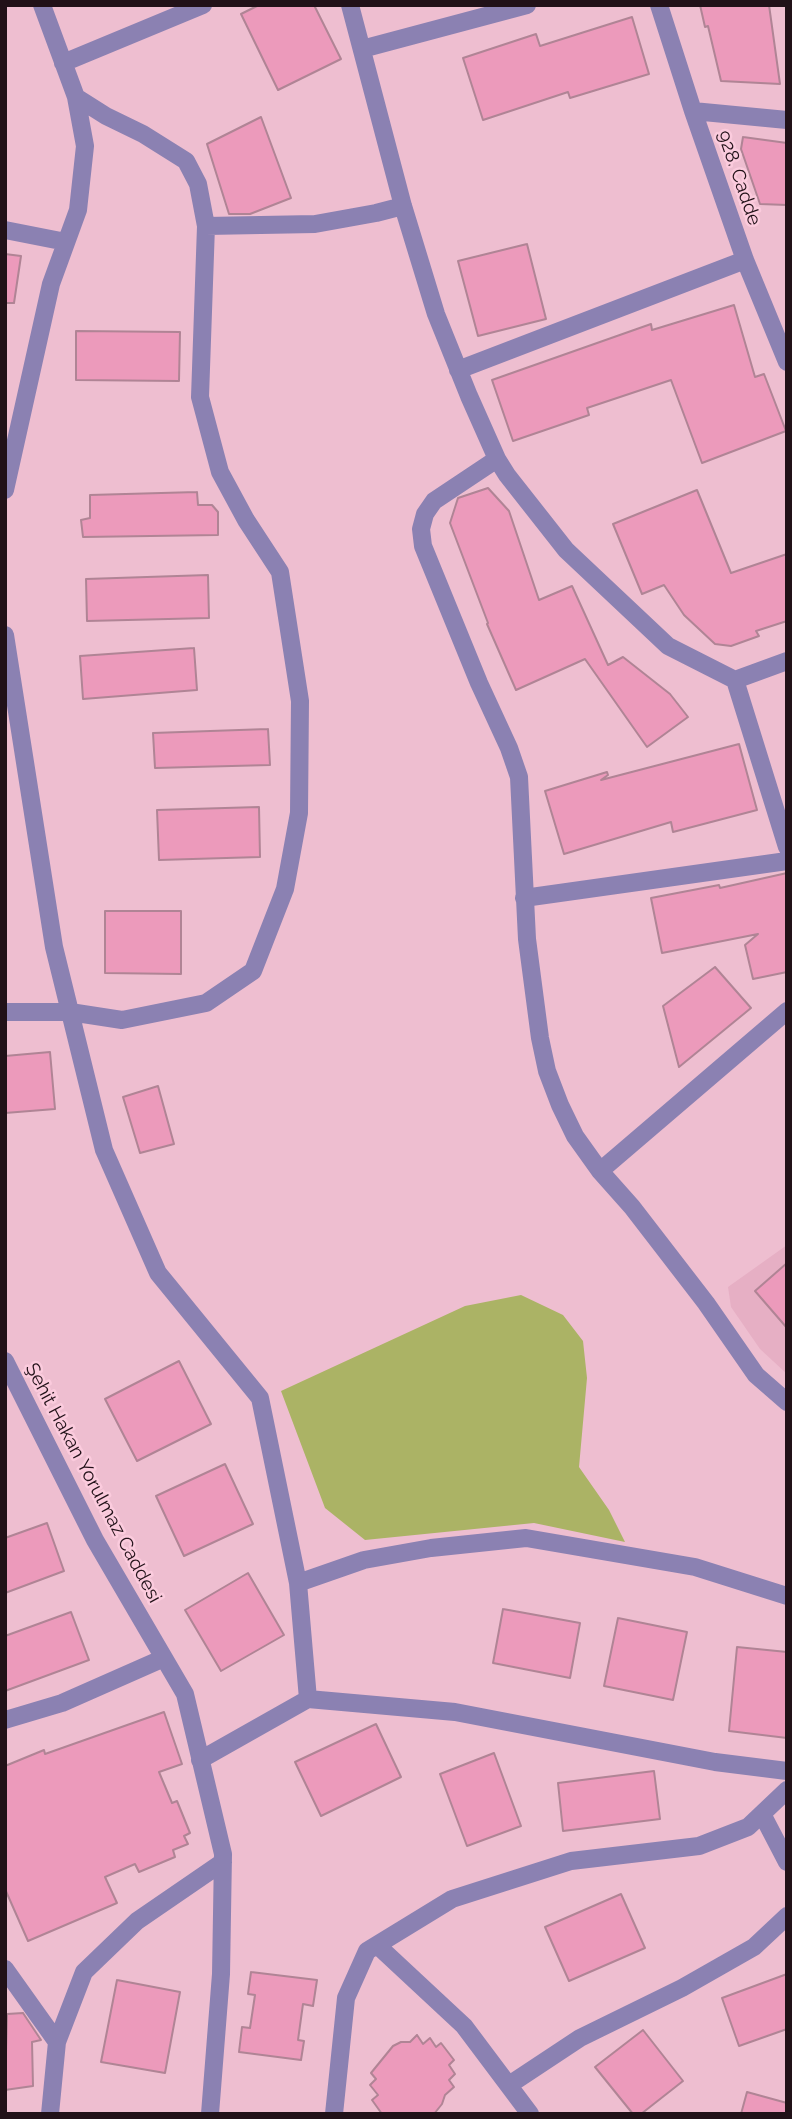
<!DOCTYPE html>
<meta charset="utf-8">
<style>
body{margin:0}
#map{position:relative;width:792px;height:2119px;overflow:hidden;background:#eebed0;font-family:Raleway,sans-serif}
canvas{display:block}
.frame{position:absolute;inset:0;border:7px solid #211118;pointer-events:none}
</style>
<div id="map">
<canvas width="792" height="2119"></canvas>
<div class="frame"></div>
</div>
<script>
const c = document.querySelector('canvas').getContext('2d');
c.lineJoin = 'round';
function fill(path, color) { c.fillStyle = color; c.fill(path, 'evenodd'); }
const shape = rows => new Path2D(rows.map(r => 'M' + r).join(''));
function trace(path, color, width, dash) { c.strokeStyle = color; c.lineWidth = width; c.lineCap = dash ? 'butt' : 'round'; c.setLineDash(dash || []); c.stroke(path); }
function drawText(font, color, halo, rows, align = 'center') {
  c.font = font + ' Raleway,sans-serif'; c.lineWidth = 5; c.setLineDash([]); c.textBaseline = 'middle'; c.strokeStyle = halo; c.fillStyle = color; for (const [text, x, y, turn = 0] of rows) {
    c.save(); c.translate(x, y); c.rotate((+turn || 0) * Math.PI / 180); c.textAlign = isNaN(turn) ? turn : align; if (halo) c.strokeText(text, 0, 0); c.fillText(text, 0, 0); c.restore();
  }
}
fill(shape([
 [787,1245,787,1374,760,1349,731,1307,728,1287]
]), '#e6afc4');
fill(shape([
 [521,1295,563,1315,583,1341,587,1378,579,1467,609,1510,625,1542,534,1523,365,1540,325,1508,281,1391,465,1306]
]), '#abb365');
const building = shape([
 [259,5,314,5,341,59,278,90,241,14,259,5],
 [700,5,769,5,780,84,721,81,708,26,705,27,700,5],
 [632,17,649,74,570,98,568,92,483,120,463,58,536,34,540,46,632,17],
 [261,117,291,198,250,214,229,214,207,144,261,117],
 [743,137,787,143,787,205,760,204,741,149,743,137],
 [527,244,546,319,478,336,458,261,527,244],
 [5,254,21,256,14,303,5,303,5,254],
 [734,305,755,377,764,374,786,431,702,463,671,380,587,408,589,415,513,441,492,380,651,324,652,330,734,305],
 [76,331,180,332,179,381,76,380,76,331],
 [488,488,509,511,539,600,572,586,608,665,623,657,670,694,688,717,647,747,585,659,516,690,487,624,488,623,450,523,458,498,488,488],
 [697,490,731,573,787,554,787,621,756,631,759,636,731,646,715,644,684,615,664,585,642,594,613,524,697,490],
 [197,492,198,505,212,505,218,512,218,535,83,537,81,520,90,518,90,495,197,492],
 [208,575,209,618,87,621,86,579,208,575],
 [194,648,197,690,83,699,80,656,194,648],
 [268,729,270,765,155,768,153,733,268,729],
 [739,744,757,810,673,832,671,822,564,854,545,791,607,772,608,775,601,780,739,744],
 [259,807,260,857,159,860,157,810,259,807],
 [787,873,787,972,753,979,745,945,758,934,662,953,651,898,719,885,720,888,787,873],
 [105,911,181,911,181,974,105,973,105,911],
 [715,967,751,1008,679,1067,663,1006,715,967],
 [50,1052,55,1109,5,1113,5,1056,50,1052],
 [158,1086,174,1144,140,1153,123,1097,158,1086],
 [787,1263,787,1328,755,1291,787,1263],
 [179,1361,211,1424,137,1461,105,1399,179,1361],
 [225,1464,253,1524,184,1556,156,1496,225,1464],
 [47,1523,64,1571,5,1593,5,1538,47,1523],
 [248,1573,284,1635,221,1671,185,1610,248,1573],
 [503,1609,580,1623,570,1678,493,1663,503,1609],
 [71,1612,89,1660,5,1691,5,1636,71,1612],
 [618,1618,687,1632,673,1700,604,1686,618,1618],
 [737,1647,787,1652,787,1738,729,1731,737,1647],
 [164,1712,182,1764,159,1772,172,1803,177,1801,190,1833,184,1836,188,1844,173,1850,175,1857,139,1872,135,1864,105,1877,117,1903,28,1941,5,1889,5,1766,44,1750,45,1754,164,1712],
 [376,1724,401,1777,321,1816,295,1762,376,1724],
 [494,1753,521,1826,467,1846,440,1774,494,1753],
 [654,1771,660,1819,563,1831,558,1783,654,1771],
 [621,1894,645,1948,569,1981,545,1927,621,1894],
 [251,1972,317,1980,313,2006,303,2004,298,2040,304,2041,301,2060,239,2052,242,2027,250,2028,255,1995,248,1994,251,1972],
 [787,1974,787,2029,739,2046,722,1998,787,1974],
 [117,1980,180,1992,165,2073,101,2062,117,1980],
 [23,2013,41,2040,32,2042,33,2086,5,2090,7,2014,23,2013],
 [643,2030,683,2081,641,2114,633,2114,595,2067,643,2030],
 [417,2035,423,2044,430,2038,436,2047,441,2043,454,2060,449,2065,455,2074,449,2080,454,2087,445,2095,442,2104,434,2114,382,2114,372,2100,378,2095,370,2085,376,2079,371,2073,393,2046,401,2042,410,2042,417,2035],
 [747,2092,787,2103,787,2114,741,2114,747,2092]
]);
fill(building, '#ec9abb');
trace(building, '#b08495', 2);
trace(shape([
 [350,5,403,206,436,314,469,396,497,459,507,475,566,550,668,646,735,680,787,847],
 [659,5,693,111,745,260,787,362],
 [362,49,527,5],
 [63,63,203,5],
 [693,111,787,120],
 [206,226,315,224,376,213,403,206],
 [5,230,66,242],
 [458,370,745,260],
 [497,459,434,501,425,514,421,529,423,546,479,683,509,748,519,777,527,939,540,1038,547,1071,560,1105,575,1136,600,1171,632,1207,706,1303,756,1375,787,1402],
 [5,490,51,284,78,210,85,146,76,97,42,5],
 [5,635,54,947,104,1150,158,1273,260,1398,298,1583,308,1699,200,1760],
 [735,680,787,661],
 [524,898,787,861],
 [5,1012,70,1012,122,1020,206,1003,253,971,285,889,299,813,300,701,280,572,246,520,220,472,200,397,206,226,198,184,186,161,143,134,106,116,76,97],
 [600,1171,787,1011],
 [5,1361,95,1540,185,1694,223,1854,221,1974,210,2114],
 [298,1583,364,1560,431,1548,526,1538,695,1567,787,1596],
 [308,1699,455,1712,715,1762,787,1771],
 [5,1720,62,1703,164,1658],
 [762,1814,787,1862],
 [377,1945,464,2026,530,2114],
 [5,1969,57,2042,50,2114],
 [57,2042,84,1972,137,1921,223,1862],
 [509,2085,580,2038,682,1988,754,1947,787,1916],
 [334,2114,346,1998,367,1951,452,1899,571,1861,699,1846,748,1827,787,1790]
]), '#8b81b2', 18);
drawText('19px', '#211118', '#fbcbdd', [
 ["928. Cadde",739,178,71],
 ["Şehit Hakan Yorulmaz Caddesi",93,1483,62]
]);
</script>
